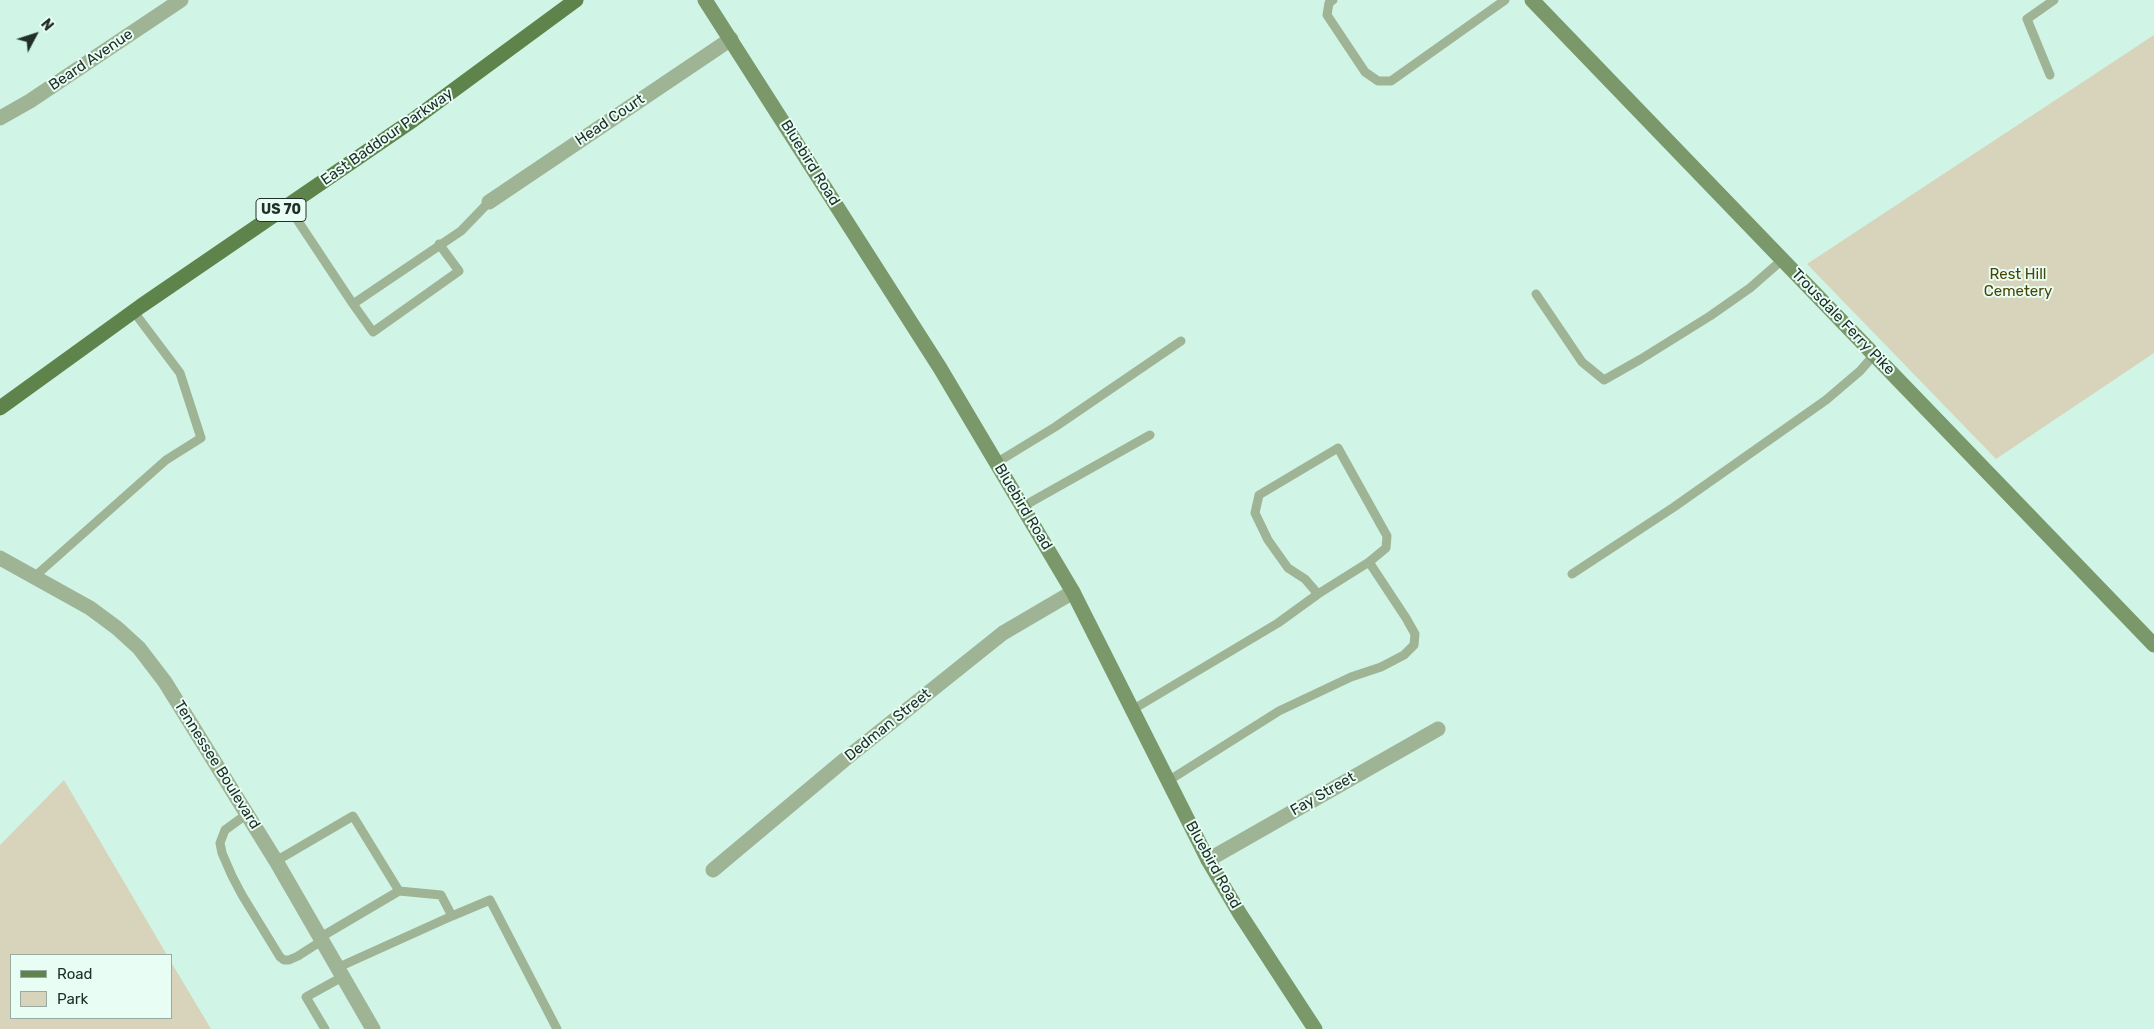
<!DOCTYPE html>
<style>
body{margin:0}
#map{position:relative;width:2154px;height:1029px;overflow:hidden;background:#d0f5e6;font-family:Rubik,sans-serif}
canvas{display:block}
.legend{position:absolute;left:10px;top:954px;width:162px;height:65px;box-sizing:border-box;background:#e8fef5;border:1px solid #98aba3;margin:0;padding:6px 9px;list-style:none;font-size:15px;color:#202f29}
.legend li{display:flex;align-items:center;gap:10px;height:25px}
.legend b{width:25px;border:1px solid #98aba3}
.north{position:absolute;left:10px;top:10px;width:50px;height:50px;-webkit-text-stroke:4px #e8fef5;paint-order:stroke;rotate:50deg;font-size:14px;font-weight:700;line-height:20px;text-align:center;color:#202f29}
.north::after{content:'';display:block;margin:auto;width:18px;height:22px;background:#202f29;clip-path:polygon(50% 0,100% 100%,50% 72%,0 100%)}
</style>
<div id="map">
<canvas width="2154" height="1029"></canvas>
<ul class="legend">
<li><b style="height:6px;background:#5f844b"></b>Road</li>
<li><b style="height:14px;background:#d7d4bb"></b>Park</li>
</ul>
<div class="north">N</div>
</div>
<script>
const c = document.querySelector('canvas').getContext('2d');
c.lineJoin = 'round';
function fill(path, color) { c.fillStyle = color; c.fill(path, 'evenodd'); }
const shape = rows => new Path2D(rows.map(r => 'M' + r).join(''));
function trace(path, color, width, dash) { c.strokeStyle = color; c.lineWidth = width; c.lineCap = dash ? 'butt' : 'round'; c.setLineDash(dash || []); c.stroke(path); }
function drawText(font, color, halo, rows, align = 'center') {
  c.font = font + ' Rubik,sans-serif'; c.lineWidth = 4; c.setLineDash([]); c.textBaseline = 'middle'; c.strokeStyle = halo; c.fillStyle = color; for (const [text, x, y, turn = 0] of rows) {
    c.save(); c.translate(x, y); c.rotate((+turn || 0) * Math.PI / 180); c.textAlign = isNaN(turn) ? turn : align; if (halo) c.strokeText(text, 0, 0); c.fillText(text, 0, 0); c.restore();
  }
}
fill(shape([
 [2154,35,2154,353,1996,459,1807,264],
 [64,780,167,955,11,955,11,1018,171,1018,171,962,211,1029,0,1029,0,845]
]), '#d7d4bb');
trace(shape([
 [1333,0,1329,3,1327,15,1365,72,1378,81,1391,81,1505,0],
 [2050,75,2027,19,2054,0],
 [288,206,353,304,461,231,489,202],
 [1536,294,1582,362,1604,380,1641,359,1710,316,1750,288,1782,260],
 [353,304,373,332,459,271,439,244],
 [996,463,1055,427,1181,341],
 [1022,507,1150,435],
 [1572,574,1674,507,1826,400,1860,371,1874,355],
 [33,578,166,460,201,438,180,373,134,312],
 [1132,710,1278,623,1318,594,1369,562,1386,548,1387,536,1338,448,1259,495,1255,513,1268,540,1288,568,1305,579,1318,594],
 [1168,781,1279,711,1351,677,1381,667,1404,655,1414,645,1415,634,1406,618,1369,562],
 [247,814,225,830,220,843,222,853,232,876,242,895,280,957,284,960,289,960,298,956,323,940],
 [276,861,353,816,399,891,321,937],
 [399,891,441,895,452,916,490,900,557,1029],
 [339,967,452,916],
 [325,1029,306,997,344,976]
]), '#9fb395', 9);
trace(shape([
 [0,118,30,101,181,0],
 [489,202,731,39],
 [0,558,90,608,117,628,139,648,165,682,276,861,373,1029],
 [1208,860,1438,729],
 [713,870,843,761,1003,633,1073,592]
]), '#9fb395', 15);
trace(shape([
 [705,0,940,368,1073,592,1208,860,1240,914,1315,1029],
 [1532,0,2154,645]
]), '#7a986a', 15);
trace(shape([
 [0,408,141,306,413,120,576,0]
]), '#5f844b', 15);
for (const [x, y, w] of [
 [281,210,50]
]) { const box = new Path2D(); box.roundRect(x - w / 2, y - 11.5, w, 23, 4); c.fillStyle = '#e8fef5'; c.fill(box); trace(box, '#202f29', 1); }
drawText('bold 14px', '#202f29', null, [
 ["US 70",281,210]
]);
drawText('15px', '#202f29', '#e8fef5', [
 ["Beard Avenue",91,60,-34],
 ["Head Court",610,120,-34],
 ["East Baddour Parkway",387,137,-35],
 ["Bluebird Road",810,163,58],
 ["Trousdale Ferry Pike",1843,322,46],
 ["Bluebird Road",1023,507,59],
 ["Dedman Street",888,725,-39],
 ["Tennessee Boulevard",217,765,58],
 ["Fay Street",1323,794,-30],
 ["Bluebird Road",1213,865,61]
]);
drawText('15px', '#4b4301', '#e8fef5', [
 ["Rest Hill",2018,275],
 ["Cemetery",2018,292]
]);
</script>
